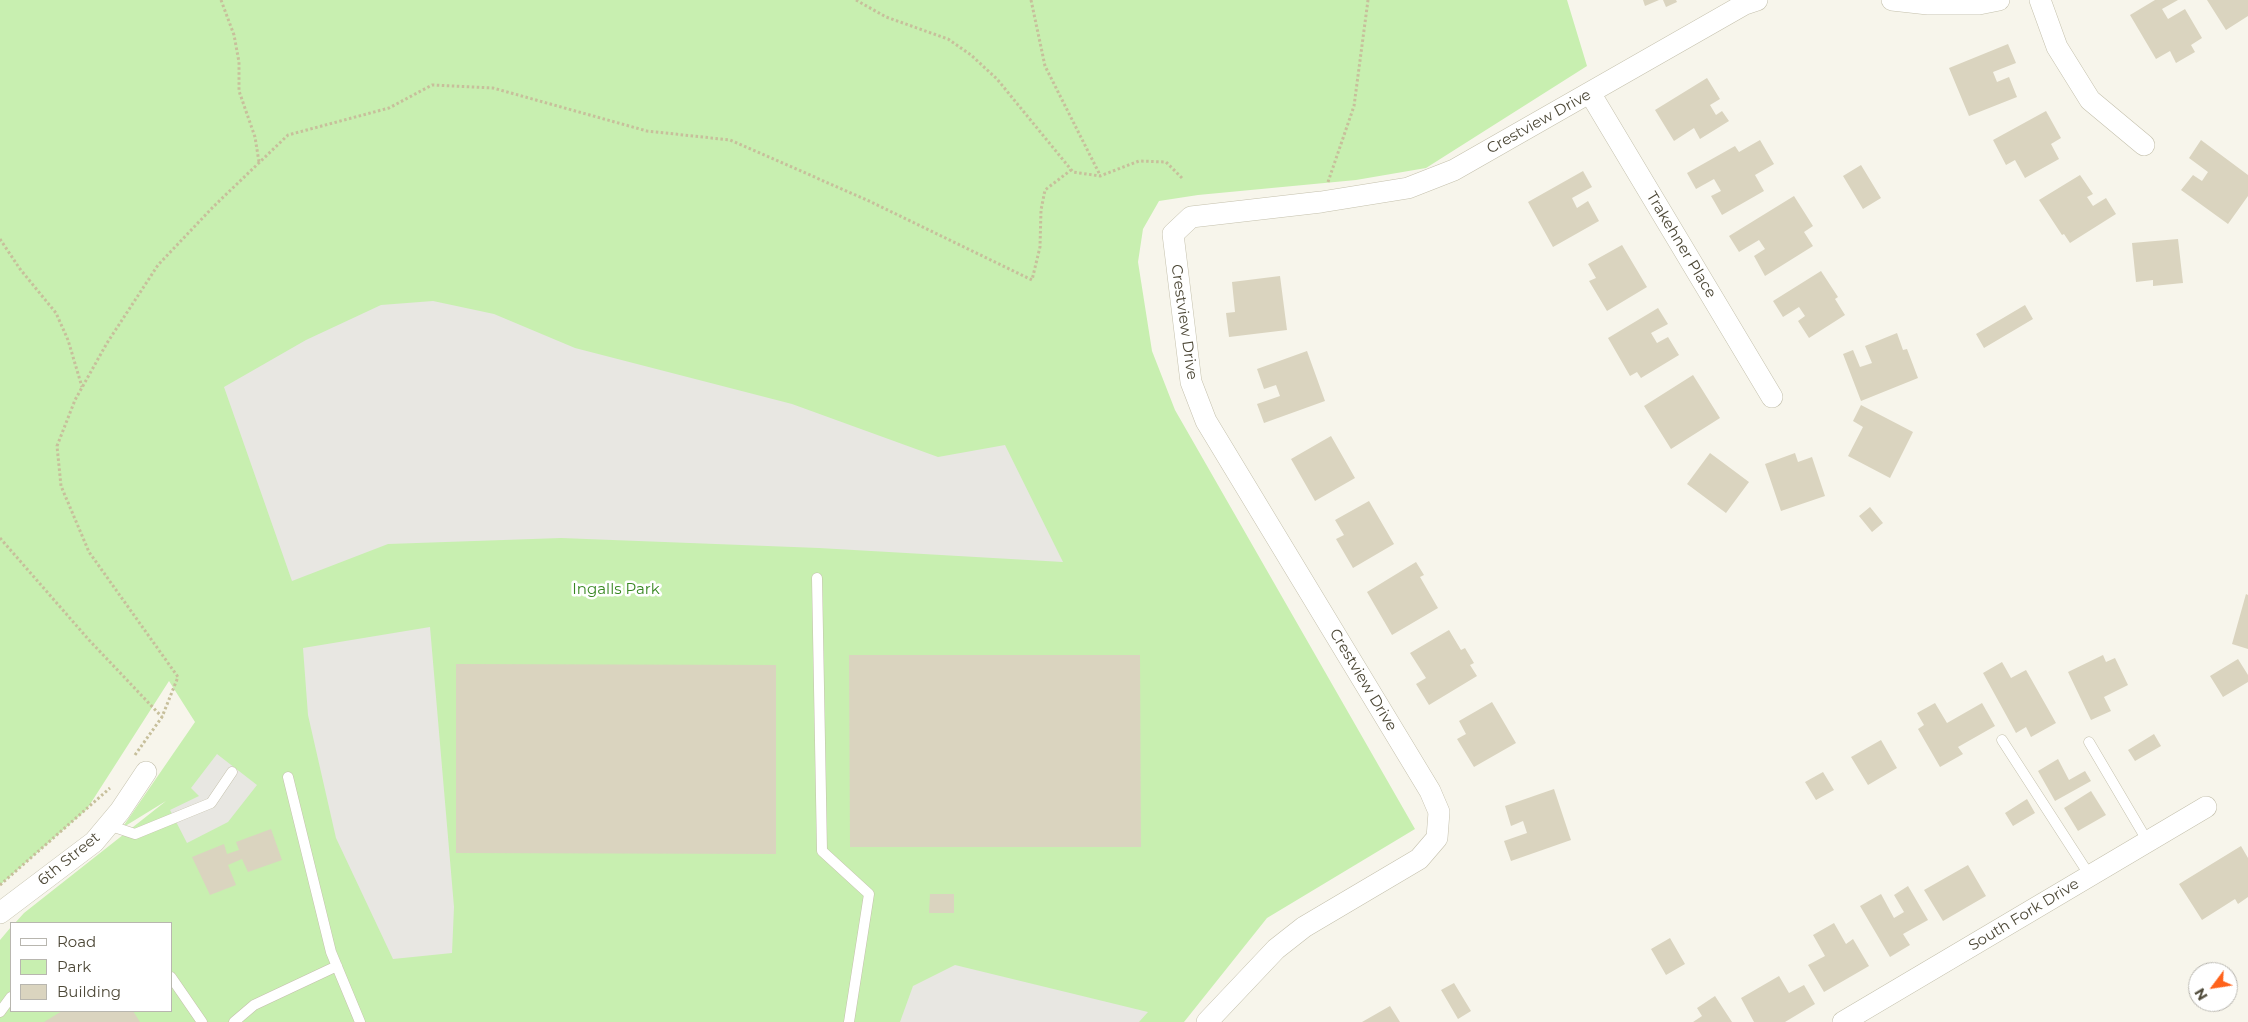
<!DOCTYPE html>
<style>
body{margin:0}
#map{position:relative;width:2248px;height:1022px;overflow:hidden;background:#f7f5eb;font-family:Montserrat,sans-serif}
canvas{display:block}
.legend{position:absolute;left:10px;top:922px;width:162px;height:90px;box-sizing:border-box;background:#fff;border:1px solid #b8b6af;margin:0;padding:6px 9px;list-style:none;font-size:15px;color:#4d4837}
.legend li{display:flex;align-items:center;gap:10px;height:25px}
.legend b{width:25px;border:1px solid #b8b6af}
.north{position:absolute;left:2188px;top:962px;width:50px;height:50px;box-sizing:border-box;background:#fff;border:1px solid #b8b6af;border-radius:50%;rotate:239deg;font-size:14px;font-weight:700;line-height:20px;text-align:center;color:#4d4837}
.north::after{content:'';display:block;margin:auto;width:18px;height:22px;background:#ff621a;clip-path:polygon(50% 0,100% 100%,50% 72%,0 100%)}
</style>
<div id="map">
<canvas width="2248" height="1022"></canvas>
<ul class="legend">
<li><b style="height:6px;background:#fff"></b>Road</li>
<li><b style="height:14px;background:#c8efb0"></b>Park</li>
<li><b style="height:14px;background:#dad4bf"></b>Building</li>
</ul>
<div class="north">N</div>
</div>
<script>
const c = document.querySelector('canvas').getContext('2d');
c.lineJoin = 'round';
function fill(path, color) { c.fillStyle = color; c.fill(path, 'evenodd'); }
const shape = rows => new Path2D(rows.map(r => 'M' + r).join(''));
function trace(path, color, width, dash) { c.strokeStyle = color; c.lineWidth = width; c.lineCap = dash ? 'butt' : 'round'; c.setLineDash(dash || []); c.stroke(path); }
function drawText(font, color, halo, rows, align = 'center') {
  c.font = font + ' Montserrat,sans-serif'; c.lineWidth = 5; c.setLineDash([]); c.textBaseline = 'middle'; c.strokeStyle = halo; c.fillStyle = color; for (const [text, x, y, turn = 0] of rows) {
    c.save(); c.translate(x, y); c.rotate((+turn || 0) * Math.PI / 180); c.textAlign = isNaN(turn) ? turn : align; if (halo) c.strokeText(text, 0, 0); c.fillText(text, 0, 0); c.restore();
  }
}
fill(shape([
 [0,0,1567,0,1587,66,1426,168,1356,180,1198,195,1159,201,1143,229,1138,262,1152,351,1175,410,1415,829,1267,918,1184,1022,0,1022,0,940,11,927,11,1011,171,1011,171,923,15,923,24,913,166,801,122,828,195,722,169,681,87,809,0,885]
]), '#c8efb0');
fill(shape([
 [433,301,494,314,575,348,792,404,938,457,1005,445,1063,562,819,548,561,538,388,544,292,581,224,387,306,340,381,305],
 [430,627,454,907,452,953,393,959,336,838,308,715,303,648],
 [217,754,257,785,228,822,187,843,170,810,199,796,191,788],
 [955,965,1148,1012,1139,1022,900,1022,913,986]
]), '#e8e7e2');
fill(shape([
 [1643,0,1659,0,1645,6],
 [1663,0,1676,0,1677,2,1666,7],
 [2155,0,2178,0,2162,9,2168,19,2185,9,2202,38,2191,45,2195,52,2176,63,2170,51,2156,59,2130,15],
 [2207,0,2248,0,2248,16,2226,30],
 [2008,44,2016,63,1993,72,1997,82,2009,77,2017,97,1969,116,1949,68],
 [1707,78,1720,99,1710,105,1716,115,1722,111,1729,121,1700,139,1694,128,1674,141,1655,110],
 [2046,111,2061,138,2051,144,2059,159,2025,178,2015,160,2006,165,1993,140],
 [1760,140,1774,164,1755,175,1764,191,1722,215,1711,196,1721,191,1714,179,1696,189,1687,173,1735,146,1739,152],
 [2201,140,2248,175,2248,196,2228,224,2181,190,2193,175,2202,181,2208,172,2189,158],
 [1861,165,1881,198,1863,209,1843,176],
 [1583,171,1592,187,1572,198,1577,208,1588,201,1599,221,1553,247,1528,202],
 [2080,175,2093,194,2087,197,2093,206,2106,198,2116,214,2070,243,2064,234,2062,235,2039,200],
 [1794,196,1813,226,1804,232,1813,246,1765,276,1754,256,1765,249,1759,240,1739,252,1729,236],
 [2178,239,2183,283,2153,286,2153,280,2136,282,2132,243],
 [1622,245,1647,287,1607,311,1589,281,1596,278,1588,264],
 [1821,271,1838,297,1835,299,1845,315,1809,338,1798,321,1805,316,1799,307,1783,317,1773,301],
 [1280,276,1287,330,1229,337,1226,313,1235,312,1232,282],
 [2025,305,2033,319,1984,348,1976,334],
 [1658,308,1668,324,1651,333,1657,343,1668,337,1679,355,1641,378,1637,372,1630,376,1608,338],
 [1897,333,1903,350,1907,349,1918,378,1861,401,1843,354,1853,350,1860,367,1872,363,1865,346],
 [1307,351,1325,401,1264,423,1257,404,1280,396,1276,385,1264,389,1257,369],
 [1693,375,1720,418,1671,449,1644,406],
 [1861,405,1913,432,1890,478,1848,456,1863,427,1853,421],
 [1331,436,1355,478,1315,501,1291,459],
 [1710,453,1749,482,1726,513,1687,484],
 [1795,453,1798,462,1812,457,1825,496,1781,511,1765,464],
 [1369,501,1394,544,1353,568,1336,539,1344,535,1335,520],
 [1870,507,1883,523,1872,532,1859,516],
 [1416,562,1424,575,1420,577,1438,608,1392,635,1367,592],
 [2246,594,2248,595,2248,649,2232,644],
 [1449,630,1461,650,1465,648,1474,663,1470,665,1477,676,1429,705,1416,684,1426,678,1410,653],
 [849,655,1140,655,1141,847,850,847],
 [2103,655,2106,662,2115,658,2128,685,2104,697,2111,711,2091,720,2068,672],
 [2238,659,2248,675,2248,682,2223,697,2210,676],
 [2002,662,2011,678,2026,670,2056,723,2031,737,2026,727,2016,733,1983,673],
 [456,664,776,665,776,854,456,853],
 [1492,702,1516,743,1474,767,1457,739,1466,734,1459,721],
 [1935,703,1947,723,1982,703,1995,726,1958,747,1963,754,1940,767,1918,729,1924,725,1917,713],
 [2154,734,2161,746,2135,761,2128,750],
 [1881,740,1897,768,1868,785,1851,757],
 [2058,759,2069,780,2085,771,2091,781,2055,801,2038,771],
 [1823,772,1834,790,1816,800,1805,782],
 [1554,789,1571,840,1511,861,1504,841,1527,833,1523,821,1511,826,1505,806],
 [2091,791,2106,815,2078,831,2064,808],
 [2027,799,2035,813,2013,826,2005,813],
 [271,829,282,860,248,872,242,859,228,865,236,885,210,895,192,857,224,844,227,854,239,850,236,842],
 [2241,846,2248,858,2248,897,2238,904,2235,899,2202,920,2179,884],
 [1968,865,1986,896,1943,921,1924,890],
 [1908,886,1928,920,1903,934,1910,945,1890,957,1860,906,1881,894,1894,918,1904,912,1894,895],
 [930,894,954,894,954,913,929,913],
 [1834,923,1846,944,1853,939,1869,966,1824,992,1808,965,1825,956,1813,935],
 [1670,938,1685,964,1666,975,1651,949],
 [1779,976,1789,993,1804,985,1815,1004,1785,1022,1754,1022,1741,998],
 [1454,983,1471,1011,1458,1019,1441,990],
 [1715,996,1732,1022,1693,1022,1702,1016,1697,1008],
 [1390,1006,1400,1022,1362,1022],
 [62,1011,133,1011,140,1022,44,1022]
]), '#dad4bf');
const lane = shape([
 [817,578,822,851,869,894,849,1022],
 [2002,740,2090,876],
 [2089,742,2148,842],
 [288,777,331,952,360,1022],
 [108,825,135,834,211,803,232,772],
 [171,977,202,1022],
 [0,1012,11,997],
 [234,1022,254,1005,337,966]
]);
const street = shape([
 [1892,0,1928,4,1979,4,1999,0],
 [2040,0,2057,47,2090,100,2144,145],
 [1590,93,1772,397],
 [0,913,94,842,120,811,146,772],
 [1207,1022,1276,949,1304,927,1419,859,1437,838,1439,812,1430,791,1206,421,1191,382,1173,234,1191,217,1321,202,1408,188,1454,170,1745,4,1757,0],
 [1843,1022,2206,807]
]);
trace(lane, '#c4c0ac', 11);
trace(street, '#c4c0ac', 22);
trace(shape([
 [221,0,234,35,239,62,239,91,255,137,259,162],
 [856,0,886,17,948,39,971,55,997,79,1073,172,1100,176,1139,161,1166,162,1183,179],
 [1031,0,1045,66,1100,175],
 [1328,182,1354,106,1368,0],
 [0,239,20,269,56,313,68,340,82,387],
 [0,538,89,640,162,717],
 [135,755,162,717,178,677,89,552,61,486,57,446,75,400,107,343,158,265,214,206,288,135,389,108,432,85,493,88,647,131,730,140,867,200,1032,280,1040,247,1041,210,1045,190,1071,170],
 [0,885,110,788]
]), '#c7bf9b', 3, [2.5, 2.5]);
trace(lane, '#fff', 10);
trace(street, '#fff', 21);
drawText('15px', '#4d4837', '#fff', [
 ["Crestview Drive",1539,122,-29],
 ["Trakehner Place",1681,245,59],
 ["Crestview Drive",1184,322,82],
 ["Crestview Drive",1363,680,59],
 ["6th Street",69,859,-39],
 ["South Fork Drive",2024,915,-31]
]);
drawText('15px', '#388722', '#fff', [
 ["Ingalls Park",616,590]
]);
</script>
